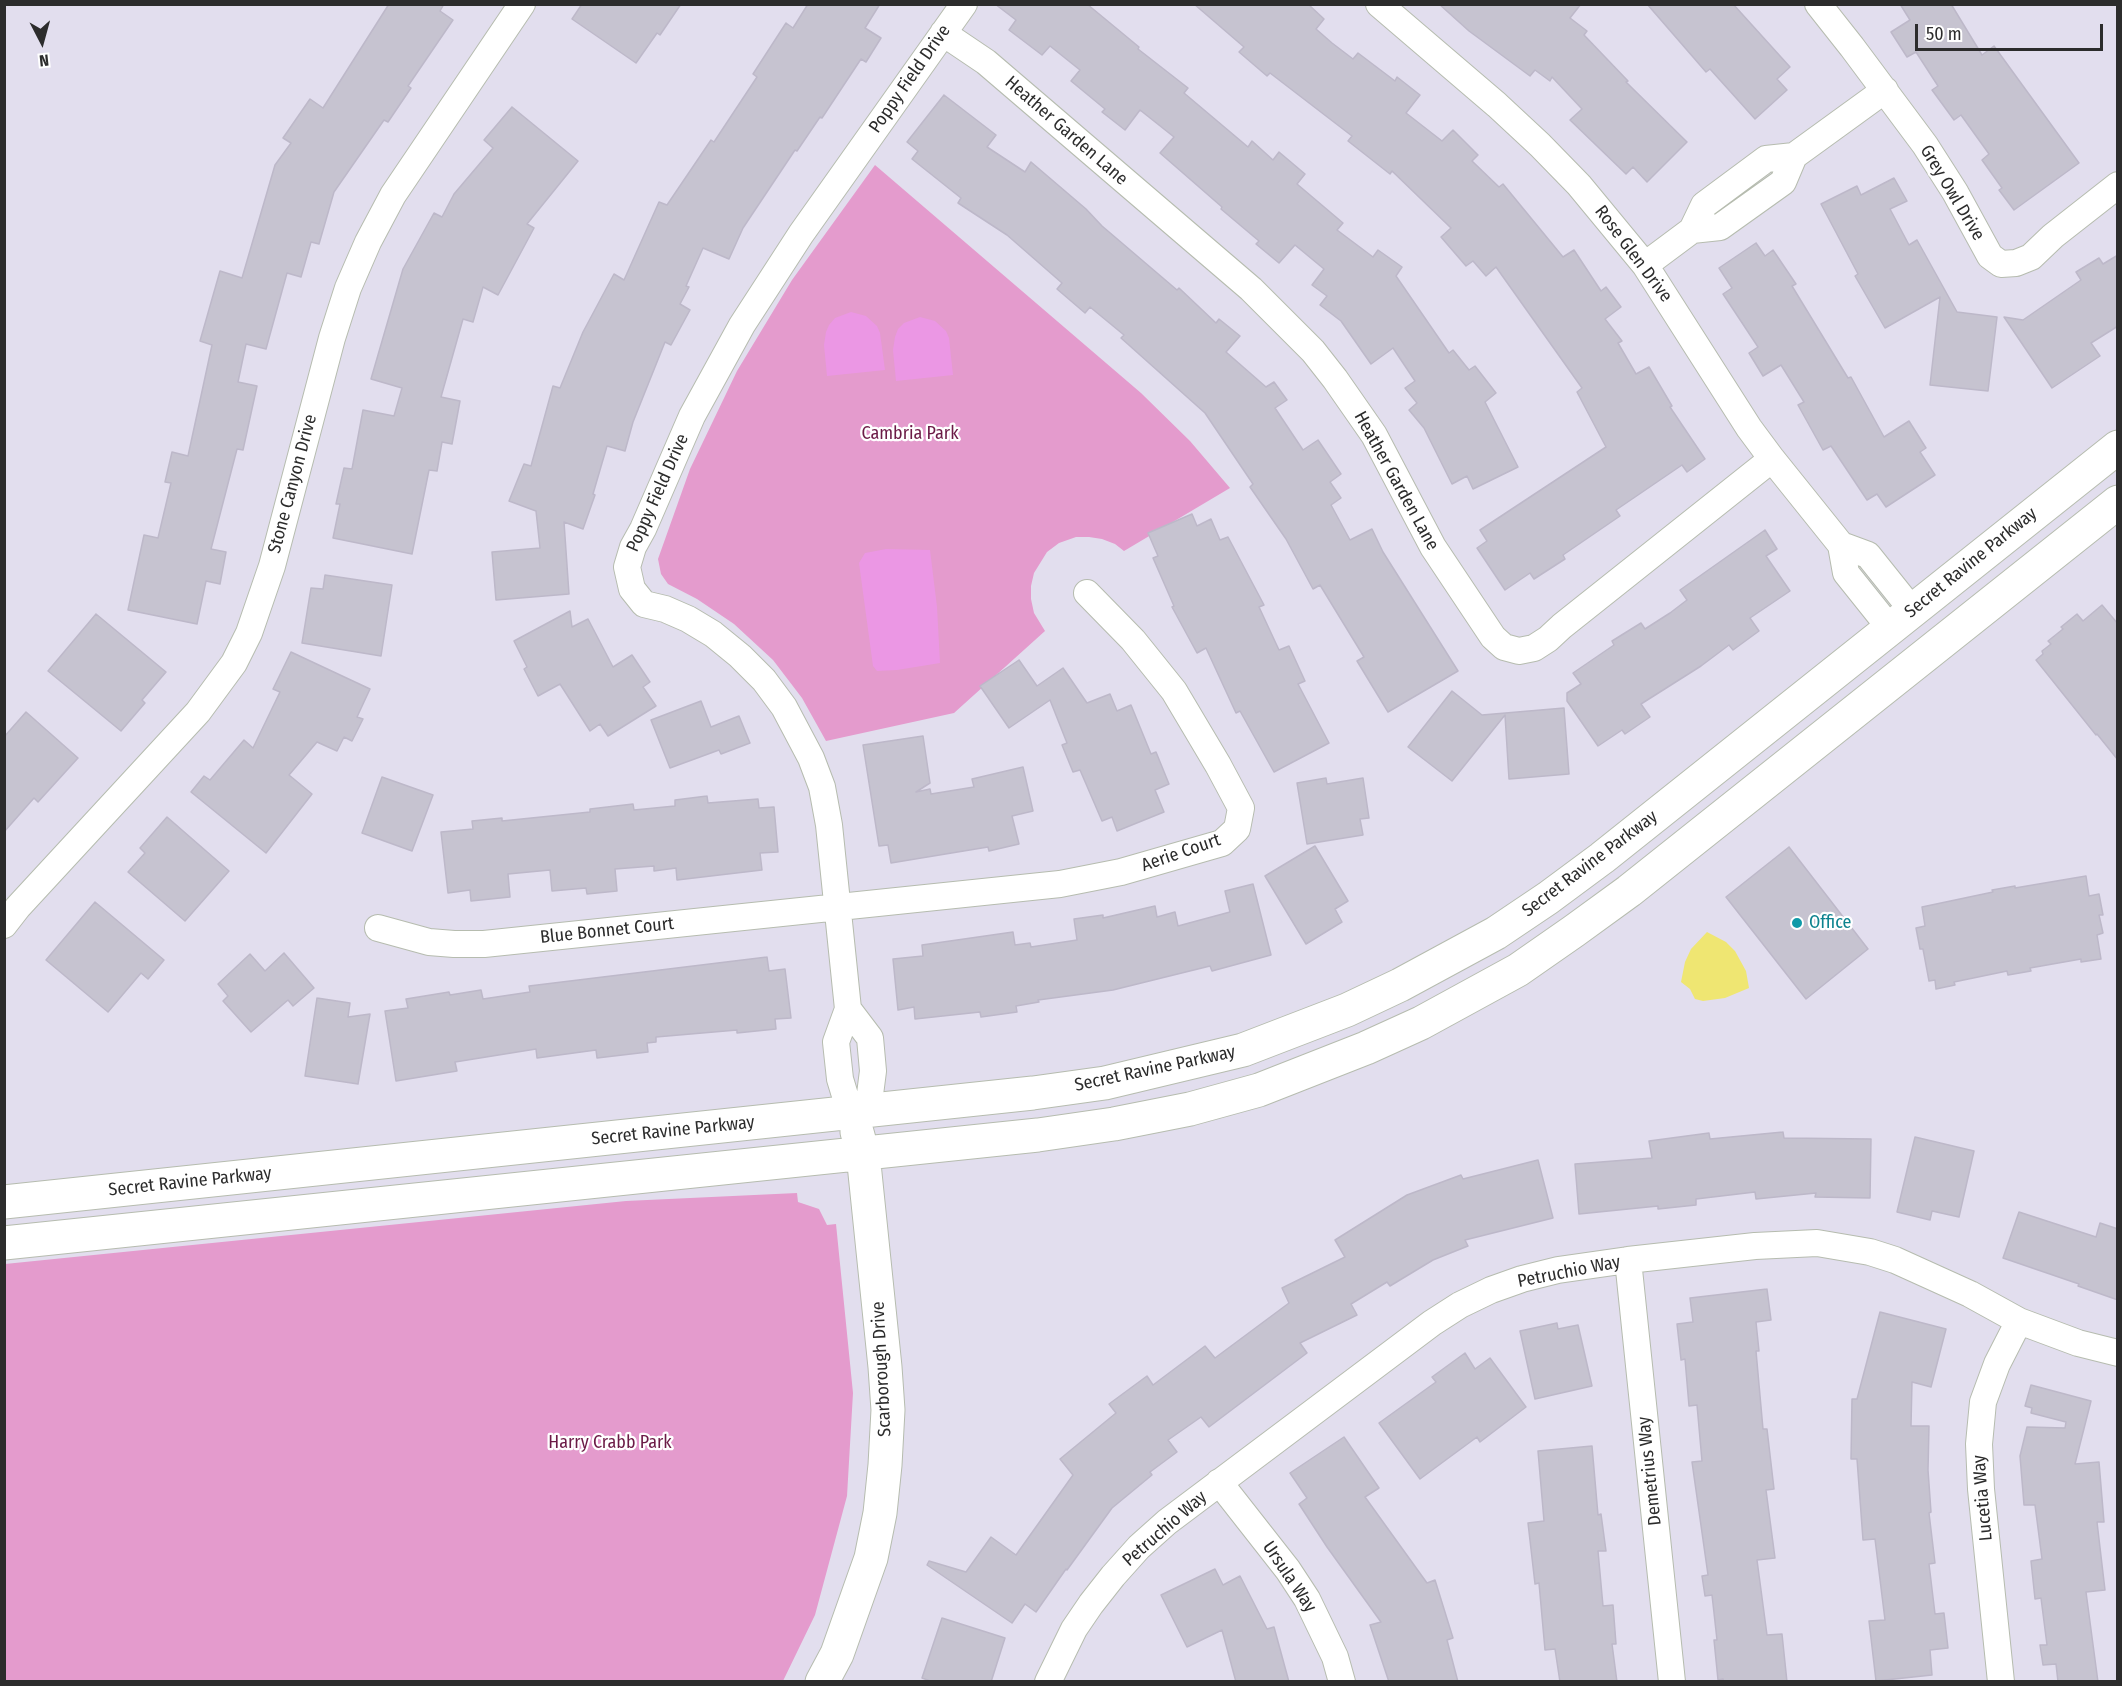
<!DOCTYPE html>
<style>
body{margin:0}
#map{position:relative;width:2122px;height:1686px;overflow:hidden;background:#e2deee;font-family:"Fira Sans Condensed",sans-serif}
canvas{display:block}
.frame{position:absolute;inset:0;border:6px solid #2c2c2c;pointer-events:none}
.north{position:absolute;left:12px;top:12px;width:60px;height:60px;-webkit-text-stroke:4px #fff;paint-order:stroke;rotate:174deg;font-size:16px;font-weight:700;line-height:24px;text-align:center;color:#2c2c2c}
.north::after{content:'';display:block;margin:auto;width:21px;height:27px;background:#2c2c2c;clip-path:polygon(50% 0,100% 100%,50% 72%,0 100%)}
.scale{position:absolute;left:1915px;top:24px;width:188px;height:27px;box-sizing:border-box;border:3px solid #2c2c2c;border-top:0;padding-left:8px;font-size:18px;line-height:21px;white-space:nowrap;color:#2c2c2c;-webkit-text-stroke:4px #fff;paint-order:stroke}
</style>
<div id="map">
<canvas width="2122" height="1686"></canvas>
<div class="frame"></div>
<div class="north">N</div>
<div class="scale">50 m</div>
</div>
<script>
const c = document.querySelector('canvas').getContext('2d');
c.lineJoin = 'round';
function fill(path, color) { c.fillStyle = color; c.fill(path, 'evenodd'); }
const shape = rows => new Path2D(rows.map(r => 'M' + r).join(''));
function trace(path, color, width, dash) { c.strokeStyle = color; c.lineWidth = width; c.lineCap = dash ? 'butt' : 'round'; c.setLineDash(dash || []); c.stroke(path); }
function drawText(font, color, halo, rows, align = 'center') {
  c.font = font + ' "Fira Sans Condensed",sans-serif'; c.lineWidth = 4.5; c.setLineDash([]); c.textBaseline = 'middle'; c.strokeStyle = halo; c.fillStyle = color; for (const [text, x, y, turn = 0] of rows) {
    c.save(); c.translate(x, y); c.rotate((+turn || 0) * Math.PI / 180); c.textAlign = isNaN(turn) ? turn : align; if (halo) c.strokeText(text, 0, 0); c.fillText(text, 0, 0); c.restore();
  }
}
fill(shape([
 [875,165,1141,393,1190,441,1230,488,1124,551,1115,544,1102,539,1089,537,1076,537,1059,543,1047,552,1034,573,1031,586,1031,599,1034,613,1045,631,954,713,826,741,802,698,773,660,734,624,697,599,668,584,661,574,658,559,690,469,737,371,792,280],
 [797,1193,798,1202,819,1209,827,1225,836,1224,853,1393,847,1496,815,1615,783,1681,5,1681,5,1264,626,1201]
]), '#e49bcd');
fill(shape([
 [851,312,866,316,877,326,880,333,885,370,827,376,824,345,826,332,829,325,835,318],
 [920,317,935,321,946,331,949,338,953,375,896,381,893,350,895,337,898,329,904,323],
 [886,549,930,550,937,607,940,663,897,670,877,671,873,666,859,563,865,553]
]), '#eb97e4');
fill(shape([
 [1707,932,1726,942,1735,951,1746,971,1749,988,1725,998,1703,1001,1695,999,1690,989,1681,982,1685,962,1691,949]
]), '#efe672');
const building = shape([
 [389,4,444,4,440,11,453,20,408,86,411,88,388,122,384,120,334,192,319,244,311,242,301,277,287,273,266,349,246,344,238,382,257,386,243,450,237,449,211,549,226,552,220,584,206,581,197,624,128,610,144,535,158,538,171,483,165,482,172,452,188,456,212,345,200,341,220,271,242,278,275,165,291,143,283,138,310,99,323,108,389,4],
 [582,4,681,4,660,35,657,33,636,63,572,19,582,4],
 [808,4,880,4,865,28,881,38,866,62,861,59,822,118,820,117,797,151,795,150,743,228,729,259,703,248,686,286,689,287,680,304,690,310,671,345,665,342,633,422,625,451,607,446,593,494,595,495,583,529,564,522,569,594,496,600,492,552,540,548,536,511,509,501,524,464,531,466,553,386,560,388,583,332,614,274,624,280,659,202,667,205,711,140,714,142,757,77,753,74,786,23,793,28,808,4],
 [995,4,1087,4,1139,47,1138,49,1188,88,1184,93,1248,147,1252,141,1273,160,1279,152,1305,174,1297,184,1343,223,1337,230,1373,257,1378,250,1402,267,1396,276,1449,353,1453,350,1469,370,1475,366,1496,393,1485,402,1518,467,1473,489,1467,476,1452,484,1424,428,1409,410,1417,403,1405,388,1415,381,1393,348,1371,364,1341,321,1320,305,1327,296,1312,285,1324,269,1295,245,1279,263,1256,244,1259,241,1221,209,1222,207,1160,153,1174,137,1140,110,1125,130,1102,112,1105,109,1071,81,1080,70,1050,46,1042,55,1009,30,1016,20,995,4],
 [1194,4,1308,4,1324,19,1316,29,1332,43,1353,59,1358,53,1395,81,1397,77,1420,95,1406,113,1442,141,1453,130,1478,155,1472,161,1499,187,1503,184,1563,257,1574,250,1601,291,1606,287,1621,307,1605,319,1622,341,1618,343,1636,374,1649,367,1672,406,1670,407,1705,459,1687,472,1682,465,1616,510,1620,516,1563,555,1565,559,1534,579,1530,573,1505,590,1477,548,1487,541,1480,530,1606,447,1577,392,1582,388,1496,267,1486,276,1473,261,1466,266,1441,237,1451,228,1392,171,1390,174,1348,141,1352,136,1270,73,1267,76,1239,52,1244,47,1194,4],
 [1439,4,1581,4,1570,18,1587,31,1584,35,1628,81,1626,82,1687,142,1647,182,1633,167,1626,174,1570,120,1582,109,1552,77,1550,81,1535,70,1530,76,1469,31,1439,4],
 [1647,4,1733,4,1790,67,1777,79,1787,90,1755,119,1710,69,1706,72,1647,4],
 [1900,4,1951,4,1982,55,1994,46,2079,163,2014,210,1999,190,2002,188,1982,160,1989,154,1961,115,1954,120,1932,90,1938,86,1916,52,1907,57,1891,32,1910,20,1900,4],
 [944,95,996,135,987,147,1025,172,1031,162,1086,209,1102,226,1177,290,1179,288,1216,323,1219,319,1240,336,1226,352,1266,387,1274,382,1287,400,1275,408,1303,450,1318,440,1341,474,1330,482,1341,498,1331,505,1350,540,1372,529,1383,552,1458,671,1388,712,1357,661,1364,657,1320,585,1313,589,1286,539,1250,487,1253,484,1205,413,1121,338,1124,335,1090,307,1085,313,1057,289,1062,283,1007,235,958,203,961,198,912,159,918,151,907,142,944,95],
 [512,107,578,161,527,224,534,228,498,295,483,287,473,322,463,319,441,397,460,401,452,444,442,442,437,471,429,470,412,554,333,538,340,504,336,504,344,468,352,469,363,410,394,416,402,388,371,379,403,269,434,213,442,217,454,194,493,148,484,140,512,107],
 [1894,178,1907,201,1890,209,1909,245,1917,240,1957,312,1997,317,1988,391,1930,385,1940,297,1885,328,1855,276,1858,274,1821,204,1857,186,1861,195,1894,178],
 [1756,243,1765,256,1773,250,1796,284,1792,286,1848,378,1851,377,1884,437,1909,421,1926,448,1920,452,1935,475,1886,507,1877,494,1867,500,1831,446,1823,450,1798,405,1804,402,1781,365,1763,376,1749,353,1758,347,1723,294,1732,288,1719,268,1756,243],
 [2118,255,2118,326,2091,343,2100,356,2052,388,2004,317,2023,320,2081,280,2076,272,2099,258,2103,264,2118,255],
 [1192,514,1197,526,1211,519,1220,540,1228,537,1264,605,1259,607,1279,650,1289,646,1305,681,1298,684,1329,743,1274,772,1240,711,1236,713,1206,648,1197,653,1172,607,1174,606,1153,558,1158,556,1148,533,1192,514],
 [1765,530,1777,549,1766,556,1790,591,1750,618,1759,631,1733,650,1729,645,1701,666,1641,704,1650,717,1625,734,1622,730,1598,746,1567,701,1567,693,1581,684,1573,673,1614,645,1612,641,1641,623,1645,629,1670,613,1687,600,1680,590,1765,530],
 [325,575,392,585,381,656,302,643,311,588,323,589,325,575],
 [2102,605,2118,624,2118,760,2097,734,2096,735,2036,660,2043,654,2042,651,2051,644,2048,641,2063,629,2061,627,2077,614,2083,621,2102,605],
 [570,611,572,627,588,619,613,667,632,655,650,682,643,687,656,706,608,736,600,724,590,731,560,684,538,696,524,669,527,667,514,641,570,611],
 [96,614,166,672,142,700,145,703,121,731,48,671,96,614],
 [291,652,370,689,357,717,363,719,352,741,344,737,337,751,317,742,289,775,312,794,266,853,191,792,204,776,210,780,244,740,253,748,280,692,273,689,291,652],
 [1019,660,1037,686,1063,668,1087,703,1110,694,1117,711,1131,705,1151,754,1156,752,1169,784,1155,790,1164,812,1117,831,1112,817,1102,821,1080,770,1073,772,1062,745,1067,743,1050,700,1009,728,980,686,1019,660],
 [1452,691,1482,715,1564,708,1569,774,1509,779,1505,715,1452,781,1408,747,1452,691],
 [701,701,711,727,739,716,750,743,721,754,719,750,670,768,651,720,701,701],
 [26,712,78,758,38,802,34,798,4,832,4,737,26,712],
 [923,736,930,783,916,792,930,789,931,794,974,787,972,779,1023,767,1033,811,1012,816,1019,844,989,851,988,847,891,863,888,845,879,846,863,745,923,736],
 [382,777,433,795,412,851,362,833,382,777],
 [1326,778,1327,784,1363,778,1369,818,1360,819,1363,835,1307,844,1297,783,1326,778],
 [707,796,708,803,758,799,759,808,774,807,778,852,760,853,762,870,677,880,676,868,654,871,654,866,615,869,617,891,587,894,586,888,552,891,550,870,508,874,510,897,471,901,470,890,448,893,441,832,473,829,472,821,502,818,502,821,590,812,590,809,633,804,634,810,675,806,675,800,707,796],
 [167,817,229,871,185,921,128,872,145,853,140,848,167,817],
 [1315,846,1348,901,1335,909,1342,922,1306,944,1265,876,1315,846],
 [1789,847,1868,949,1806,999,1726,897,1789,847],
 [2086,876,2089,896,2099,894,2103,915,2099,915,2103,933,2097,935,2101,959,2081,962,2081,959,2030,968,2031,971,2008,975,2007,971,1954,982,1955,985,1936,989,1935,980,1929,981,1923,949,1920,949,1916,928,1925,926,1922,907,1993,892,1992,890,2015,886,2015,888,2086,876],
 [1253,884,1271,955,1212,971,1210,966,1113,990,1038,1000,1039,1002,1016,1006,1017,1012,981,1017,980,1012,915,1019,914,1007,898,1010,893,959,923,956,922,945,1013,932,1015,945,1030,943,1031,947,1077,940,1074,919,1103,915,1103,918,1155,906,1157,917,1175,912,1178,926,1230,912,1225,891,1253,884],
 [95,902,164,960,148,979,141,973,108,1012,46,960,95,902],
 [284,953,314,988,293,1006,288,1000,251,1032,223,1001,228,996,218,984,250,954,265,971,284,953],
 [767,957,769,971,785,969,791,1018,775,1019,776,1029,737,1033,737,1030,656,1037,656,1042,647,1043,648,1052,597,1058,596,1050,537,1058,536,1049,455,1062,457,1071,396,1081,385,1011,408,1008,406,999,449,992,450,995,481,990,483,999,530,992,529,986,767,957],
 [317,998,350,1003,348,1017,370,1014,358,1084,305,1076,317,998],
 [1783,1132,1784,1138,1871,1139,1870,1198,1815,1197,1816,1193,1756,1199,1755,1192,1696,1199,1696,1205,1658,1209,1658,1206,1579,1214,1575,1164,1652,1158,1649,1141,1709,1133,1710,1139,1783,1132],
 [1915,1137,1974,1151,1959,1217,1932,1211,1930,1220,1897,1212,1915,1137],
 [1538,1160,1553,1218,1465,1240,1468,1246,1433,1260,1390,1286,1387,1282,1351,1304,1357,1315,1300,1343,1307,1353,1209,1427,1201,1417,1168,1440,1177,1452,1150,1472,1152,1475,1112,1508,1067,1570,1066,1569,1036,1612,1025,1604,1012,1623,927,1565,929,1561,966,1572,991,1537,1016,1555,1073,1475,1060,1459,1116,1413,1109,1404,1147,1376,1153,1385,1205,1346,1215,1358,1289,1303,1282,1288,1345,1257,1335,1240,1407,1195,1461,1175,1463,1179,1538,1160],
 [2019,1212,2096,1237,2100,1223,2118,1229,2118,1300,2078,1286,2079,1284,2003,1258,2019,1212],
 [1767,1289,1771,1320,1756,1322,1759,1351,1756,1351,1763,1429,1767,1429,1774,1489,1766,1490,1775,1558,1757,1560,1767,1635,1782,1634,1787,1682,1724,1682,1723,1679,1718,1680,1714,1640,1717,1640,1712,1595,1705,1596,1702,1576,1708,1575,1692,1462,1702,1461,1697,1405,1689,1406,1685,1359,1681,1360,1677,1324,1693,1322,1690,1298,1767,1289],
 [1880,1312,1946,1329,1931,1387,1912,1382,1911,1426,1929,1426,1928,1470,1931,1512,1929,1513,1935,1563,1929,1564,1935,1614,1944,1613,1948,1648,1930,1650,1932,1675,1876,1681,1869,1621,1885,1620,1875,1539,1863,1540,1857,1459,1851,1459,1852,1399,1857,1399,1880,1312],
 [1557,1323,1558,1329,1578,1325,1592,1386,1535,1399,1520,1331,1557,1323],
 [1465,1353,1475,1369,1490,1358,1526,1407,1480,1442,1477,1437,1420,1479,1379,1423,1436,1382,1432,1377,1465,1353],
 [2031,1385,2091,1401,2075,1464,2099,1462,2104,1522,2097,1522,2105,1590,2086,1592,2098,1682,2058,1682,2056,1664,2043,1665,2040,1645,2047,1645,2041,1598,2035,1599,2031,1561,2042,1559,2035,1505,2024,1505,2020,1456,2027,1427,2065,1428,2066,1422,2031,1413,2032,1408,2025,1406,2031,1385],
 [1344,1437,1379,1488,1365,1497,1427,1583,1435,1580,1453,1638,1447,1640,1458,1682,1389,1682,1370,1625,1381,1622,1327,1547,1299,1504,1307,1498,1290,1473,1344,1437],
 [1592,1446,1598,1515,1601,1514,1606,1551,1598,1551,1603,1606,1613,1605,1616,1644,1612,1644,1617,1682,1560,1682,1555,1649,1545,1650,1539,1583,1535,1584,1528,1523,1544,1521,1538,1451,1592,1446],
 [1215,1569,1223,1585,1240,1576,1267,1629,1274,1627,1289,1682,1236,1682,1222,1630,1187,1647,1161,1595,1215,1569],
 [942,1618,1005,1638,991,1682,933,1682,922,1678,942,1618]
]);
fill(building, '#c6c3d0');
trace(building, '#bdb8c9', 1.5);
const street = shape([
 [1379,4,1497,105,1540,145,1579,185,1645,265,1749,428,1772,459,1841,545,1868,555,1912,610],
 [1818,4,1852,47,1925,145,1955,192,1990,256,2001,264,2016,263,2031,257,2053,236,2118,185],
 [943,33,986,62,1251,289,1313,351,1335,379,1374,435,1433,547,1493,637,1504,647,1519,651,1534,648,1548,639,1562,626,1772,459],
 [1692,230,1720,227,1783,182,1794,156],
 [1645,265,1692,230,1704,205,1766,159,1794,156,1885,90],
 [1841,545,1846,573,1890,628],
 [4,925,18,907,198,712,234,663,249,633,272,566,332,338,348,288,368,242,393,195,522,4],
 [378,928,429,942,454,944,484,944,1060,884,1121,872,1222,843,1237,829,1241,808,1218,765,1174,691,1133,640,1087,593],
 [848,1009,870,1038,873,1071,868,1110],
 [850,1112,840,1079,836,1042,848,1009,829,825,822,787,811,758,784,707,764,680,740,656,713,634,688,619,665,609,644,604,632,589,627,567,633,547,643,529,692,416,742,325,801,234,964,4],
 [1628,1260,1672,1682],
 [1219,1482,1288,1570,1307,1599,1335,1657,1342,1682],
 [1048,1682,1074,1629,1091,1604,1113,1576,1139,1547,1167,1522,1432,1323,1460,1305,1491,1290,1522,1279,1558,1270,1628,1260,1755,1246,1817,1243,1870,1252,1895,1260,1970,1294,2019,1321,2078,1343,2118,1353],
 [2001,1682,1981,1489,1979,1444,1983,1402,1997,1364,2019,1321]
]);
const secondary = shape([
 [4,1202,1033,1093,1105,1083,1243,1050,1347,1010,1400,985,1496,933,1548,898,1602,858,2118,447],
 [4,1243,1038,1135,1114,1124,1190,1109,1259,1090,1366,1048,1421,1023,1518,970,1574,931,1629,891,2118,502],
 [822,1682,837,1654,871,1558,880,1513,885,1465,888,1410,885,1367,863,1154,857,1132]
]);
trace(street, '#b6bcaf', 28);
trace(secondary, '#b6bcaf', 35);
trace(street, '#fff', 26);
trace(secondary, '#fff', 33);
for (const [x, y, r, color] of [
 [1797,923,6,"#0f9aa8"]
]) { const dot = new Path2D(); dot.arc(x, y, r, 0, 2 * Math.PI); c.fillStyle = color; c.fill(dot); trace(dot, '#fff', 2); }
drawText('18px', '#2c2c2c', '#fff', [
 ["Poppy Field Drive",910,79,-55],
 ["Heather Garden Lane",1066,131,41],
 ["Grey Owl Drive",1952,193,59],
 ["Rose Glen Drive",1633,254,53],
 ["Heather Garden Lane",1396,481,61],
 ["Stone Canyon Drive",293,484,-75],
 ["Poppy Field Drive",658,493,-66],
 ["Secret Ravine Parkway",1971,563,-39],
 ["Aerie Court",1181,853,-19],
 ["Secret Ravine Parkway",1590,864,-37],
 ["Blue Bonnet Court",607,931,-6],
 ["Secret Ravine Parkway",1155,1069,-12],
 ["Secret Ravine Parkway",673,1131,-6],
 ["Secret Ravine Parkway",190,1182,-6],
 ["Petruchio Way",1569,1272,-11],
 ["Scarborough Drive",882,1369,-93],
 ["Demetrius Way",1650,1471,-96],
 ["Lucetia Way",1983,1498,-95],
 ["Petruchio Way",1165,1529,-41],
 ["Ursula Way",1289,1577,56]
]);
drawText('18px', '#6b1a46', '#fff', [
 ["Cambria Park",910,434],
 ["Harry Crabb Park",610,1443]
]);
drawText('18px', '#0d838f', '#fff', [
 ["Office",1809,923]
], 'left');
</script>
